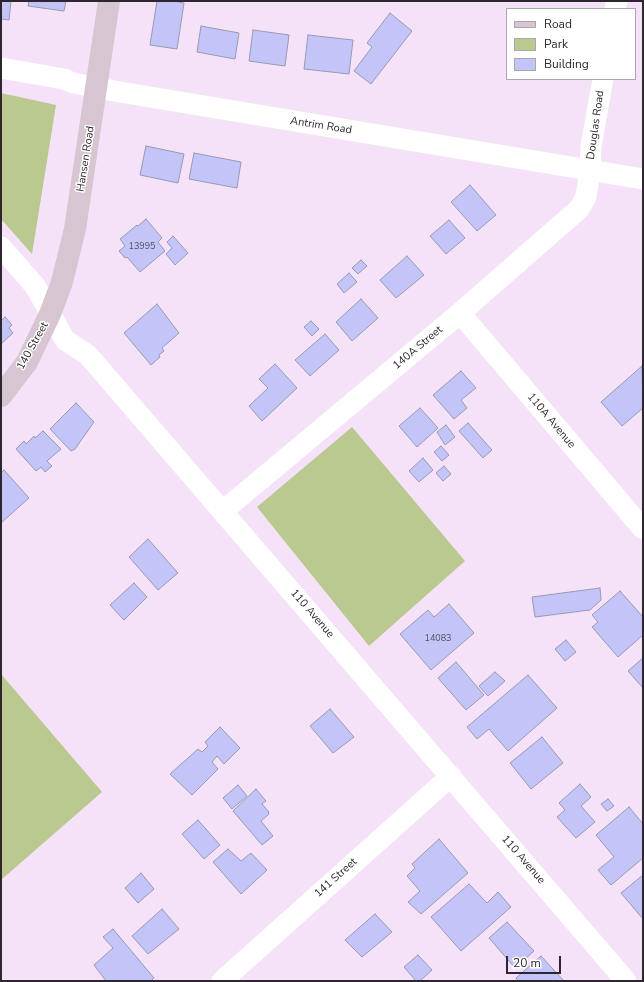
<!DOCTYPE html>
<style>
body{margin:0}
#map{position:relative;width:644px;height:982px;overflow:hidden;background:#f5e2f8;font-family:"Nunito Sans",sans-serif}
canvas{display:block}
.frame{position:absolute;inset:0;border:2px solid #2d262e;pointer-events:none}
.legend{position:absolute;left:506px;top:8px;width:130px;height:72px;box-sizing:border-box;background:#fff;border:1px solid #aba8ab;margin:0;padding:5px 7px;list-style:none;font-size:12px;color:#2d262e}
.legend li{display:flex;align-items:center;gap:8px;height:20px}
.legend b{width:20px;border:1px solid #aba8ab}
.scale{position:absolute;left:506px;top:956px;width:55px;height:18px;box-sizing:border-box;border:2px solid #2d262e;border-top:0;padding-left:5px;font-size:12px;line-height:14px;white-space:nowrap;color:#2d262e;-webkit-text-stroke:3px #fff;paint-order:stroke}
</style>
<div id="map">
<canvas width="644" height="982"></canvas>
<div class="frame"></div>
<ul class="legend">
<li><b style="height:5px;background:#d7c5d2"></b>Road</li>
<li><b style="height:11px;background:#bac98f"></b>Park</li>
<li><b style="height:11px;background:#c3c5f9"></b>Building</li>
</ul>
<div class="scale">20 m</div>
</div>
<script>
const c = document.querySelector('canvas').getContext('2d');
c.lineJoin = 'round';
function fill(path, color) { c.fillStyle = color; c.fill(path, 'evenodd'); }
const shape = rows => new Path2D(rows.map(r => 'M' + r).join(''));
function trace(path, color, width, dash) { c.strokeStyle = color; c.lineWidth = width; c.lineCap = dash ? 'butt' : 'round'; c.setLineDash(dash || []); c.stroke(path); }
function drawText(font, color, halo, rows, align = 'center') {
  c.font = font + ' "Nunito Sans",sans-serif'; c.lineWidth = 3; c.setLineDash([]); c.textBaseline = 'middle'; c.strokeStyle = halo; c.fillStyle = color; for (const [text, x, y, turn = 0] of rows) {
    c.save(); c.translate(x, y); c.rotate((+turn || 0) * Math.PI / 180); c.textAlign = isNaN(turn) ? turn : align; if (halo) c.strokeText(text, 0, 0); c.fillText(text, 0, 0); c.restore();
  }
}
fill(shape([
 [1,93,56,105,32,254,1,219],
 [352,427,465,561,369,646,257,507],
 [1,674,102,792,1,880]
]), '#bac98f');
const building = shape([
 [1,1,11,1,9,20,1,19,1,1],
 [29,1,66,1,64,11,28,6,29,1],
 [157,1,174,1,184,3,177,49,150,45,157,1],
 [390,13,412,31,371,84,354,71,372,47,367,43,390,13],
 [201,26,239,33,235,59,197,52,201,26],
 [253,30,289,35,285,66,249,61,253,30],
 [308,35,353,40,349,74,304,69,308,35],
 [146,146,184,154,178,183,140,175,146,146],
 [194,153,241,162,237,188,189,179,194,153],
 [470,185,496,215,477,231,451,202,470,185],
 [146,219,162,238,158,242,165,251,140,272,127,257,125,258,119,251,125,246,120,239,137,225,138,226,146,219],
 [449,220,465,238,446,254,430,236,449,220],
 [173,236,188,253,175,265,166,254,172,248,167,242,173,236],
 [407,256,424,275,396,298,380,280,407,256],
 [361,260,367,266,358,274,352,268,361,260],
 [349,273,357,282,344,293,337,284,349,273],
 [361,299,378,318,352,341,336,322,361,299],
 [157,304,179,333,162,348,164,351,159,355,160,357,151,365,124,333,157,304],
 [5,317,12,325,9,328,13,333,1,344,1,319,2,320,5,317],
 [311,321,319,329,312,336,304,327,311,321],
 [325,334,339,350,310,376,295,360,325,334],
 [275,364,297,388,262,421,249,406,268,388,259,379,275,364],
 [642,366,643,408,622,426,601,402,642,366],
 [461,371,476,388,461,400,467,408,454,419,433,395,461,371],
 [76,403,94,422,75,449,71,451,50,429,76,403],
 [420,408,438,428,417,447,399,426,420,408],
 [468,423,492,450,483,458,459,431,468,423],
 [446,425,455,437,445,445,437,432,446,425],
 [43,431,61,449,47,461,52,466,45,472,41,467,36,471,16,449,24,441,26,444,34,436,35,438,43,431],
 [441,446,449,455,442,461,434,452,441,446],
 [423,458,433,470,419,482,409,471,423,458],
 [444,466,451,474,443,481,436,473,444,466],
 [4,470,29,498,1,523,1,473,4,470],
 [148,539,178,573,158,590,129,557,148,539],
 [134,583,147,597,124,620,110,605,134,583],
 [600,588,601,600,590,610,535,617,532,597,600,588],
 [620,591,643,617,643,635,618,657,592,627,598,622,592,615,620,591],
 [449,604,474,633,431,670,400,634,428,610,434,617,449,604],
 [566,640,576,652,565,661,555,649,566,640],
 [643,658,643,688,628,671,643,658],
 [456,662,484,695,466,710,438,678,456,662],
 [495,672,505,681,488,696,479,686,495,672],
 [528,675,557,708,508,751,489,729,477,739,467,727,528,675],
 [330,709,354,737,333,753,310,726,330,709],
 [220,727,240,748,224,764,217,756,212,762,218,769,192,795,170,774,198,749,202,752,208,746,205,742,220,727],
 [542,737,563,763,531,789,510,763,542,737],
 [580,784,591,797,581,806,595,822,576,838,557,817,565,810,559,803,580,784],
 [238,785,247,796,232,809,223,798,238,785],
 [256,789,266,801,262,804,269,812,268,812,269,814,261,821,273,836,262,845,233,811,256,789],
 [608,799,614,806,607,811,601,804,608,799],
 [629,807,643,824,643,858,611,885,598,870,614,857,596,835,629,807],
 [198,820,220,845,204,859,182,834,198,820],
 [439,839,468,873,421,914,408,902,420,891,407,876,415,868,412,864,439,839],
 [228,849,241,861,251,853,267,870,241,894,213,862,228,849],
 [141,873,154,889,138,903,125,888,141,873],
 [643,875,643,919,621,893,643,875],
 [469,884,487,903,498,892,511,907,461,951,431,917,469,884],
 [162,909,179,929,148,954,132,936,162,909],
 [375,914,392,932,362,957,345,940,375,914],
 [507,922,534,951,515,968,489,938,507,922],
 [113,929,154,978,151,981,106,981,94,965,113,948,103,937,113,929],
 [418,955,432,970,420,981,416,981,404,967,418,955],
 [541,956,564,981,518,981,516,978,541,956]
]);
fill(building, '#c3c5f9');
trace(building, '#9899b1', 1);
trace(shape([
 [615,9,617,1],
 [1,68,64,79,73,83,120,92,643,179],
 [1,247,35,286,65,340,88,355,626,981],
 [460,313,643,529],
 [223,511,460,313,579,209,586,197,590,170,591,146,603,79],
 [222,981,451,776]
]), '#fff', 21);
trace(shape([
 [1,396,27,362,50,314,62,282,75,229,109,1]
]), '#d7c5d2', 22);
drawText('9px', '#524e61', null, [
 ["13995",142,247],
 ["14083",438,639]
]);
drawText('11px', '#2d262e', '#fff', [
 ["Douglas Road",596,125,-82],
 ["Antrim Road",321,126,9],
 ["Hansen Road",86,159,-81],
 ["140 Street",33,346,-61],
 ["140A Street",418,348,-40],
 ["110A Avenue",551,421,50],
 ["110 Avenue",312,614,49],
 ["110 Avenue",523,860,49],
 ["141 Street",336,878,-42]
]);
</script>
